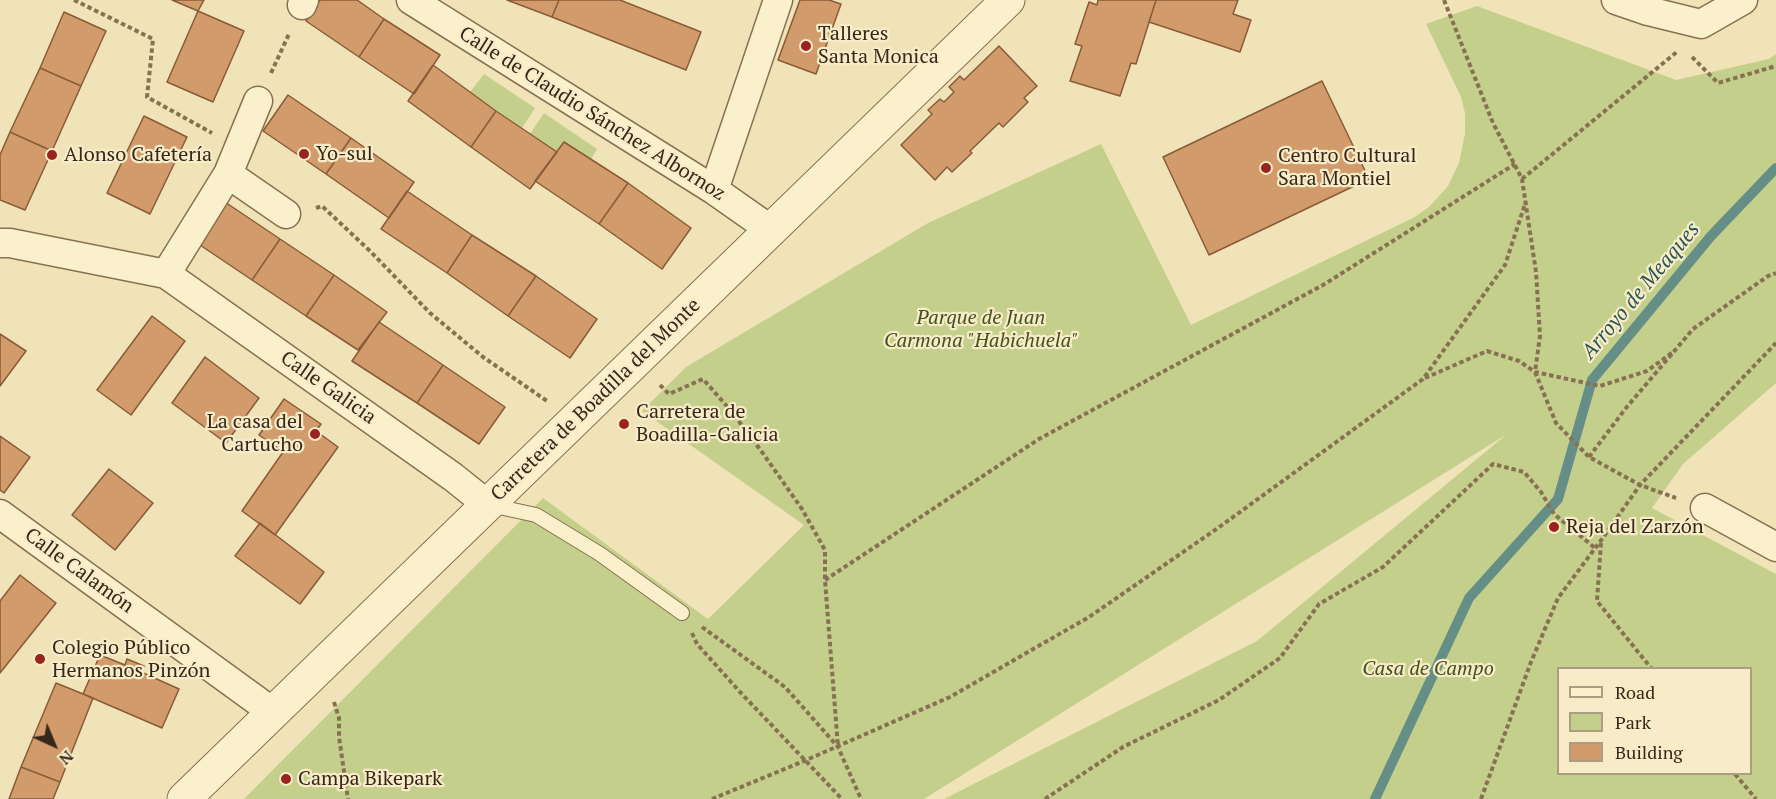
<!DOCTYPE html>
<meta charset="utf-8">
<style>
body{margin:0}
#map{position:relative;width:1776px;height:799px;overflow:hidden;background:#f1e3b8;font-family:"PT Serif",serif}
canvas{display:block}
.legend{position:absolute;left:1557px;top:667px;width:195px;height:108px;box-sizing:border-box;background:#f8ecc8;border:2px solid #aa9e82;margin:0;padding:8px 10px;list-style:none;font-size:18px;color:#352819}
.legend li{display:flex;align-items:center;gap:12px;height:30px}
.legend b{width:30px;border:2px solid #aa9e82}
.north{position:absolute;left:24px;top:715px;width:60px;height:60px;-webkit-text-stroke:4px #f8ecc8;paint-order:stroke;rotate:136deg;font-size:16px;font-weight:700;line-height:24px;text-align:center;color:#352819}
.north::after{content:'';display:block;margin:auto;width:21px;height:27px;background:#352819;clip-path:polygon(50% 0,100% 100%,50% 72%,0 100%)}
</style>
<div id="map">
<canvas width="1776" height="799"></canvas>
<ul class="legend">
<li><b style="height:8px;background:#fbf0cc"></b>Road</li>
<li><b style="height:16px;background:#c4cf8c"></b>Park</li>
<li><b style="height:16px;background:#d29b6b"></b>Building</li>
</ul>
<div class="north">N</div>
</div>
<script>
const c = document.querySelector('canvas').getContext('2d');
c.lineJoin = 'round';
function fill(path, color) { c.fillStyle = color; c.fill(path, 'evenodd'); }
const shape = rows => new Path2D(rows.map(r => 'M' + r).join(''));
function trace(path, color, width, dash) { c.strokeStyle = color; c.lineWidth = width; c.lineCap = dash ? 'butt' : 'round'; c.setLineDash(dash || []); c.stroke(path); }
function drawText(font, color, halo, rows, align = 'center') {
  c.font = font + ' "PT Serif",serif'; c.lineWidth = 4.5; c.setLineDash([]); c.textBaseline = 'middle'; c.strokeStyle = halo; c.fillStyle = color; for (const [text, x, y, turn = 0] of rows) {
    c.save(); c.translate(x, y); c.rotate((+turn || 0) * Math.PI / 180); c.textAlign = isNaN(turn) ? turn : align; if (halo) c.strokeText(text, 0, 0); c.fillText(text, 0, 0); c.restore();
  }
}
fill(shape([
 [1477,6,1676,80,1769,59,1776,54,1776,383,1683,464,1652,508,1776,574,1776,799,944,799,1257,641,1507,434,924,799,244,799,543,498,708,619,804,525,642,411,686,367,928,223,1101,144,1191,325,1413,218,1429,207,1448,186,1459,163,1465,134,1465,113,1461,97,1426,24],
 [1558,668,1750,668,1750,774,1558,774],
 [484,74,535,108,522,128,470,92],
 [544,113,597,149,591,159,564,142,557,152,530,134]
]), '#c4cf8c');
trace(shape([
 [1375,799,1469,598,1558,499,1592,380,1711,236,1776,168]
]), '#658e86', 10);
const building = shape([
 [172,0,204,0,198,11,172,0],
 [320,0,357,0,384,19,359,57,306,21,320,0],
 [507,0,559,0,552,17,507,0],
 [559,0,620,0,701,32,686,70,552,17,559,0],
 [800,0,829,0,841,4,816,74,778,60,800,0],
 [1098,0,1156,0,1136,64,1131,63,1120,96,1070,81,1082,46,1075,44,1089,2,1097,5,1098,0],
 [1156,0,1238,0,1233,14,1251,20,1240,52,1149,22,1156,0],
 [198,11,244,31,213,102,167,82,198,11],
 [64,12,106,31,81,86,40,68,64,12],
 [384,19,440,55,414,94,359,57,384,19],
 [999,46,1037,86,1024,98,1028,102,1003,127,999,123,970,151,972,153,952,172,947,167,935,180,901,145,932,114,928,110,940,99,944,102,954,92,949,87,960,76,964,80,999,46],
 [433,65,496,111,471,147,408,101,433,65],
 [40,68,81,86,52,151,10,132,40,68],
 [1322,81,1369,179,1209,255,1163,157,1322,81],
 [288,95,351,138,326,174,263,131,288,95],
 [496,111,557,152,530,189,471,147,496,111],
 [144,116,187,137,150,214,107,193,144,116],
 [10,132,52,151,25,210,0,200,0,155,10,132],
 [351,138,414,182,389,218,326,174,351,138],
 [564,142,628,183,599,224,535,181,564,142],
 [628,183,691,228,662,269,599,224,628,183],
 [407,191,472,235,447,273,381,229,407,191],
 [225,202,280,239,252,280,197,243,225,202],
 [472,235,536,276,508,316,447,273,472,235],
 [280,239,334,275,306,316,252,280,280,239],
 [334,275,387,312,358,350,306,316,334,275],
 [536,276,597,319,570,358,508,316,536,276],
 [152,316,185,341,131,415,97,390,152,316],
 [379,322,443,365,417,403,352,361,379,322],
 [0,334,26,351,0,386,0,334],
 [205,357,259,398,226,443,172,403,205,357],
 [443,365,505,407,479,444,417,403,443,365],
 [284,399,321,424,316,431,338,447,275,535,242,511,283,452,259,435,284,399],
 [0,436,30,457,4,493,0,490,0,436],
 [109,469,153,503,115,550,72,515,109,469],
 [260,523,324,572,300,604,235,556,260,523],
 [20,575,56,603,0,673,0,601,20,575],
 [100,655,125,665,127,659,144,666,141,672,179,689,162,728,83,694,100,655],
 [56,683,93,698,60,782,21,767,56,683],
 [21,767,60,782,53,799,9,799,21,767]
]);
fill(building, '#d29b6b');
trace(building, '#895b37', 1.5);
const service = shape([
 [490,505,536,515,600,554,682,613]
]);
const minor = shape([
 [411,0,714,190,771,230],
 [1616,0,1648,11,1701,24,1743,0],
 [302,5,304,0],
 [228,174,286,214],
 [714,190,778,0],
 [0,243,10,243,166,274,453,477,488,505],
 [166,274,228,174,258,101],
 [1705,508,1776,547],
 [0,514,274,713]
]);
const tertiary = shape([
 [184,799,1008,0]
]);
trace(service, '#887152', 16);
trace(minor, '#887152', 31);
trace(tertiary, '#887152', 35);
trace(shape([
 [74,0,153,39,147,97,212,133],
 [1444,0,1493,123,1522,179,1536,272,1540,336,1535,372,1556,423,1589,457,1640,485,1676,498],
 [1692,57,1718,83,1776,66],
 [271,73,289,34],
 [1522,179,1678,51],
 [316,208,322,206,370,251,430,313,483,357,547,401],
 [1425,378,1487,351,1519,361,1535,372,1600,386,1647,371,1673,352],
 [660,385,669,394,703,379,732,412,762,452,802,509,825,550,825,580,838,747],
 [1589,457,1626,408,1693,329,1768,276,1776,273],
 [1601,543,1597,601,1651,668],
 [825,580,1039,439,1323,285,1515,164],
 [702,627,785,687,838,747,861,799],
 [692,633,697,644,740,692,842,799],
 [334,702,339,718,339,737,348,799],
 [1735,774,1756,799],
 [712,799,804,761,950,697,1089,617,1218,528,1423,379,1505,265,1526,201],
 [1045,799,1123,747,1219,700,1280,658,1319,604,1383,567,1493,464,1524,472,1541,492,1554,514,1595,548],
 [1481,799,1531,662,1558,598,1602,539,1640,485,1776,343]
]), '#887152', 4, [4.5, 3]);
trace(service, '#fbf0cc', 14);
trace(minor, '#fbf0cc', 28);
trace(tertiary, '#fbf0cc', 33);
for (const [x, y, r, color] of [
 [806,46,6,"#9b231e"],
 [304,154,6,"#9b231e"],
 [52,155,6,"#9b231e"],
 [1266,168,6,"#9b231e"],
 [624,424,6,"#9b231e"],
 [315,434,6,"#9b231e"],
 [1554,527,6,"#9b231e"],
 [40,659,6,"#9b231e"],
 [286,779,6,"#9b231e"]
]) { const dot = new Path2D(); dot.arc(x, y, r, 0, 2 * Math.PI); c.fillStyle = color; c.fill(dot); trace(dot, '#f8ecc8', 2); }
drawText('20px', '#352819', '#f8ecc8', [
 ["Talleres",818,34],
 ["Santa Monica",818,57],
 ["Yo-sul",316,154],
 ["Alonso Cafetería",64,155],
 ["Centro Cultural",1278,156],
 ["Sara Montiel",1278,179],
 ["Carretera de",636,412],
 ["Boadilla-Galicia",636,435],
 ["La casa del",303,422,"right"],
 ["Cartucho",303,445,"right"],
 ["Reja del Zarzón",1566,527],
 ["Colegio Público",52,648],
 ["Hermanos Pinzón",52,671],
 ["Campa Bikepark",298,779]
], 'left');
drawText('20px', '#352819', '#f8ecc8', [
 ["Calle de Claudio Sánchez Albornoz",592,114,32],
 ["Calle Galicia",328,388,35],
 ["Carretera de Boadilla del Monte",596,400,-44],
 ["Calle Calamón",79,571,36]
]);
drawText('italic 20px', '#43531e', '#f8ecc8', [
 ["Parque de Juan",981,318],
 ["Carmona \"Habichuela\"",981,341],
 ["Casa de Campo",1428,669]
]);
drawText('italic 21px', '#275656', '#f8ecc8', [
 ["Arroyo de Meaques",1641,291,-50]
]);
</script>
